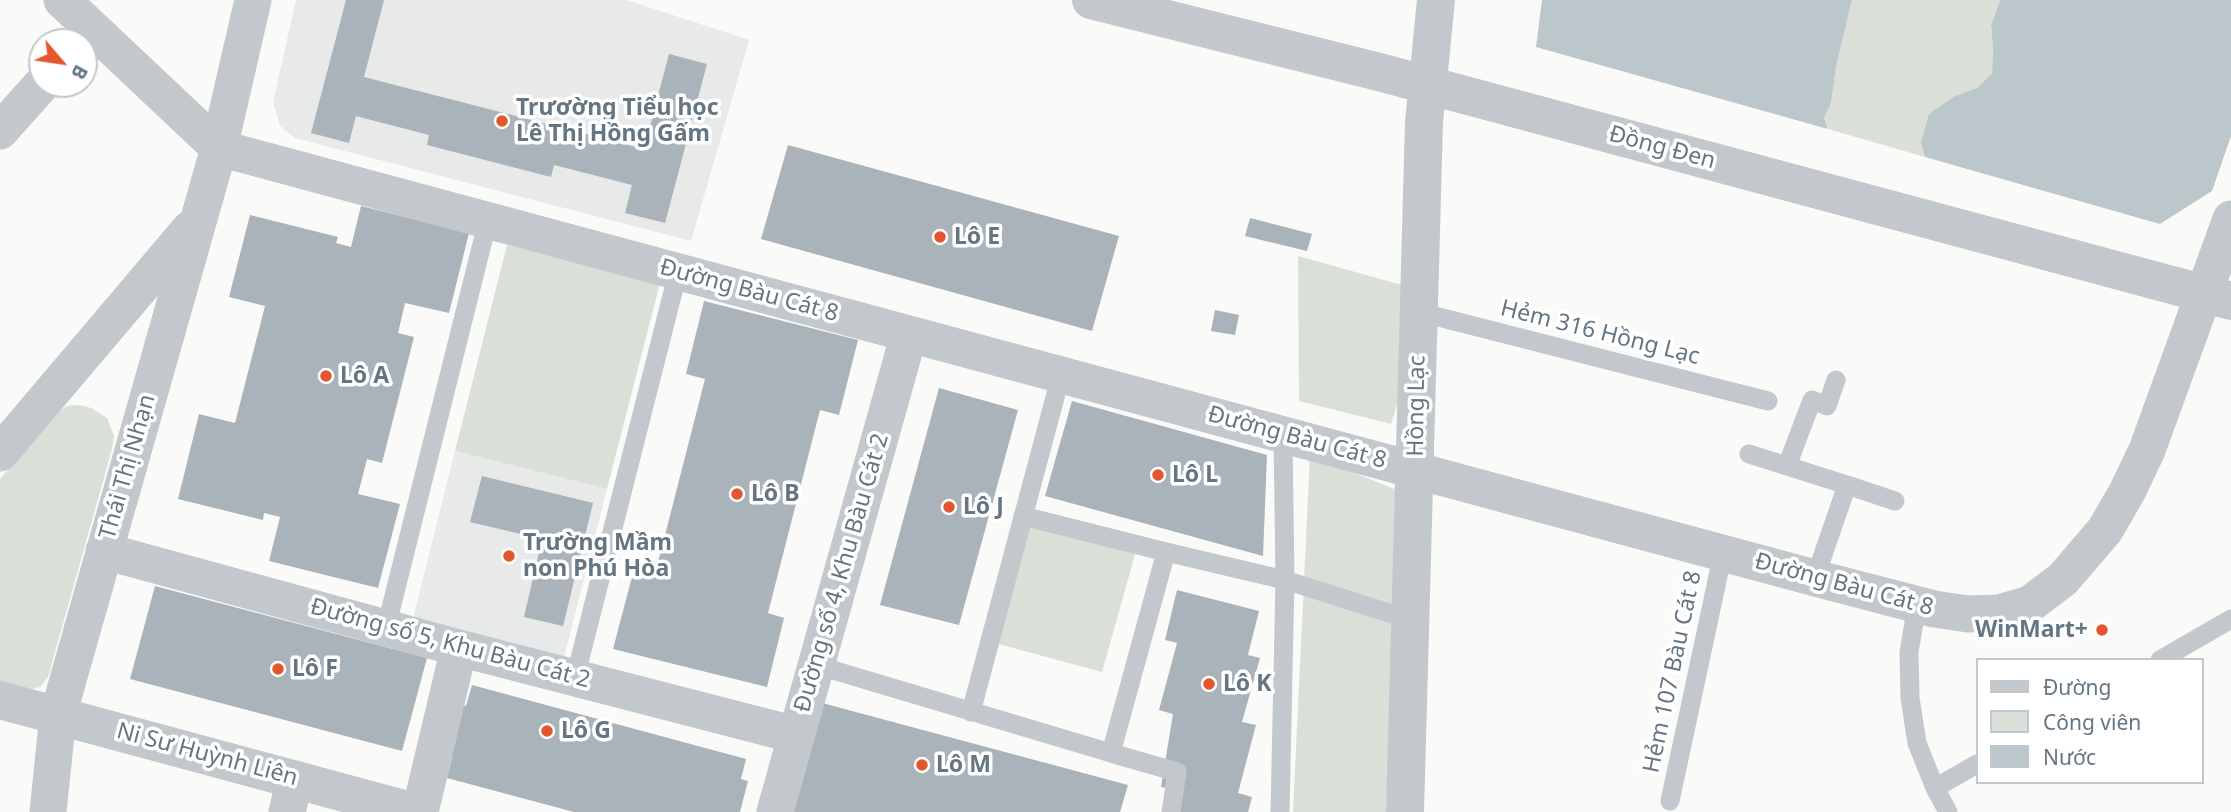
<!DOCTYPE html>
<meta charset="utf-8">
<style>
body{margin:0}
#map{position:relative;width:2231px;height:812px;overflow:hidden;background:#fafaf8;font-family:"Noto Sans",sans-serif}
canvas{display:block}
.legend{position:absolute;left:1976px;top:658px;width:228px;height:126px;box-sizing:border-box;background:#fff;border:2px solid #c1c8cd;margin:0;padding:9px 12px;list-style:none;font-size:21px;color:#657683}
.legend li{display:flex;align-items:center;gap:14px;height:35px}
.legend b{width:35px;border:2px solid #c1c8cd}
.north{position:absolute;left:28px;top:28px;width:70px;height:70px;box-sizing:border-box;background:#fff;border:2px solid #c1c8cd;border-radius:50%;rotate:119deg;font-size:19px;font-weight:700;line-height:28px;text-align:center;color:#657683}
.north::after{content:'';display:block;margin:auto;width:24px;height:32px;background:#e4572e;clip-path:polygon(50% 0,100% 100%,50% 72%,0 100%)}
</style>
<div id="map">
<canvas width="2231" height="812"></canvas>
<ul class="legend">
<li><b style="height:9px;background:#c3c8cc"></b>Đường</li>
<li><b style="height:19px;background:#dadfd7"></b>Công viên</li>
<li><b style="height:19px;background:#bbc7cb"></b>Nước</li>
</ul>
<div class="north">B</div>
</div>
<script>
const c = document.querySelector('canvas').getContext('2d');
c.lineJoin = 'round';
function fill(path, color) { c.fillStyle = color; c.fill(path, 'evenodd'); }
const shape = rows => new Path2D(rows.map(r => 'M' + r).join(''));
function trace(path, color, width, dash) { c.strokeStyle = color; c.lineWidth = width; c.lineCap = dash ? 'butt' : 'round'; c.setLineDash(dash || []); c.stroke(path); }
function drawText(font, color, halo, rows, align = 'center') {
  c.font = font + ' "Noto Sans",sans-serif'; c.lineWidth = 7; c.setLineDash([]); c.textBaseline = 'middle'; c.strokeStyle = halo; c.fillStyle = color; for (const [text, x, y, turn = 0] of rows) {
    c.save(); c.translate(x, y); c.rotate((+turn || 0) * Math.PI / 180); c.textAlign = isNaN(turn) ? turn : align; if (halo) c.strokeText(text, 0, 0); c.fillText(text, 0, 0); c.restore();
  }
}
fill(shape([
 [296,0,627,0,749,40,691,241,295,138,280,126,273,102],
 [455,451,607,489,563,661,412,623]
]), '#e8e9e9');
fill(shape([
 [1852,0,2000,0,1991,25,1993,47,1992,73,1977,88,1955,96,1921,142,1925,157,1828,129,1824,118,1831,103,1836,67],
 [507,245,660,283,607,489,455,451],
 [1298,256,1402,285,1399,398,1391,424,1299,401],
 [79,405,91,408,107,418,114,436,112,449,48,677,40,687,32,689,0,683,0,479,55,414,67,406],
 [1310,455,1402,492,1386,812,1293,812],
 [1026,514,1138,544,1102,672,991,642]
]), '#dadfd7');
fill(shape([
 [1542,0,1852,0,1836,67,1831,103,1824,118,1828,129,1536,47],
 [2000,0,2231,0,2231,136,2212,191,2160,224,1925,157,1921,142,1929,114,1955,96,1977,88,1992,73,1993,47,1991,25]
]), '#bbc7cb');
fill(shape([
 [346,0,384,0,364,77,644,149,669,54,707,64,665,223,625,213,632,185,554,165,551,177,427,145,429,135,356,116,349,143,311,133],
 [788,145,1119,236,1092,331,761,239],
 [361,206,469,233,449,313,405,303,398,333,414,337,382,463,367,459,358,494,400,504,378,588,269,561,280,517,264,513,263,520,178,499,199,414,235,423,265,306,229,297,250,215,338,237,336,243,351,247],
 [1250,218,1312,234,1307,251,1245,236],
 [704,301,858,340,839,415,820,410,768,613,784,618,767,687,613,649,633,573,654,578,705,379,686,374],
 [1215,310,1239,315,1235,335,1211,331],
 [939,388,1018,410,959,625,880,605],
 [1072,401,1267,455,1263,556,1045,496],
 [482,476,593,503,563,626,524,617,542,539,470,522],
 [155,586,427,658,402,751,130,679],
 [1177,590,1259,611,1248,655,1260,658,1242,722,1256,725,1238,793,1252,797,1248,812,1165,812,1171,789,1161,787,1173,714,1159,710,1177,643,1165,640],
 [472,685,746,759,741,779,748,781,740,812,574,812,447,778,452,758,445,756,459,704,466,706],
 [811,700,1128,785,1120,812,780,812]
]), '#aab3b9');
trace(shape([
 [1419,312,1768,401],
 [1749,454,1847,485,1815,578],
 [1787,466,1812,400,1827,406,1836,380],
 [1847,485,1895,501],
 [1023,516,1166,552],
 [1917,605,1909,652,1910,698,1917,743,1935,788],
 [386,628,488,220],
 [2160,660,2231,619],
 [816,665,1111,753],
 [575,678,678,272],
 [971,712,1061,375],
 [1670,801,1723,553],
 [1171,812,1177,772,1111,753,1166,552,1285,580,1411,620],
 [1280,812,1285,580,1283,435],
 [1948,812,1935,788,1977,764]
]), '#c3c8cc', 19);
trace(shape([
 [62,0,219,148,1815,578,1934,609,1968,614,1999,613,2030,604,2063,579,2105,530,2127,492,2147,450,2231,219],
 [0,131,42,84],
 [0,453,190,229],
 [104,551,459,648,796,735],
 [48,812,58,715,219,148,253,0],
 [287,812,295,779],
 [420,812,459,648],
 [775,812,909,334]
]), '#c3c8cc', 37);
trace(shape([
 [1091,0,1379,72,2231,301],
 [0,700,415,812],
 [1405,812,1424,122,1436,0]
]), '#c3c8cc', 38);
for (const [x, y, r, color] of [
 [502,121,7,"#e4572e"],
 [940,237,7,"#e4572e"],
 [326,376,7,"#e4572e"],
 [1158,475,7,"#e4572e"],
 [737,494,7,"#e4572e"],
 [949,507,7,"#e4572e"],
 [509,556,7,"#e4572e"],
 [2102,630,7,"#e4572e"],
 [278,669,7,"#e4572e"],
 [1209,684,7,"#e4572e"],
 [547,731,7,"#e4572e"],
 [922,765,7,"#e4572e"]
]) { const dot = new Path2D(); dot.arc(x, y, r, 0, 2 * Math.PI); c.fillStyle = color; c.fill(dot); trace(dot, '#fff', 2.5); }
drawText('bold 23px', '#657683', '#fff', [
 ["Trươờng Tiểu học",516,108],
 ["Lê Thị Hồng Gấm",516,134],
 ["Lô E",954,237],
 ["Lô A",340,376],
 ["Lô L",1172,475],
 ["Lô B",751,494],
 ["Lô J",963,507],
 ["Trường Mầm",523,543],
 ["non Phú Hòa",523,569],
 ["WinMart+",2088,630,"right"],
 ["Lô F",292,669],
 ["Lô K",1223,684],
 ["Lô G",561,731],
 ["Lô M",936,765]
], 'left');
drawText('23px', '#657683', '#fff', [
 ["Đồng Đen",1662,148,15],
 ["Đường Bàu Cát 8",749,291,15],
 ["Hẻm 316 Hồng Lạc",1600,333,14],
 ["Hồng Lạc",1417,406,-89],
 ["Đường Bàu Cát 8",1297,438,15],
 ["Thái Thị Nhạn",128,467,-74],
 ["Đường số 4, Khu Bàu Cát 2",842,573,-74],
 ["Đường Bàu Cát 8",1844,585,15],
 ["Đường số 5, Khu Bàu Cát 2",450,644,15],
 ["Hẻm 107 Bàu Cát 8",1673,672,-78],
 ["Ni Sư Huỳnh Liên",207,755,15]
]);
</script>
